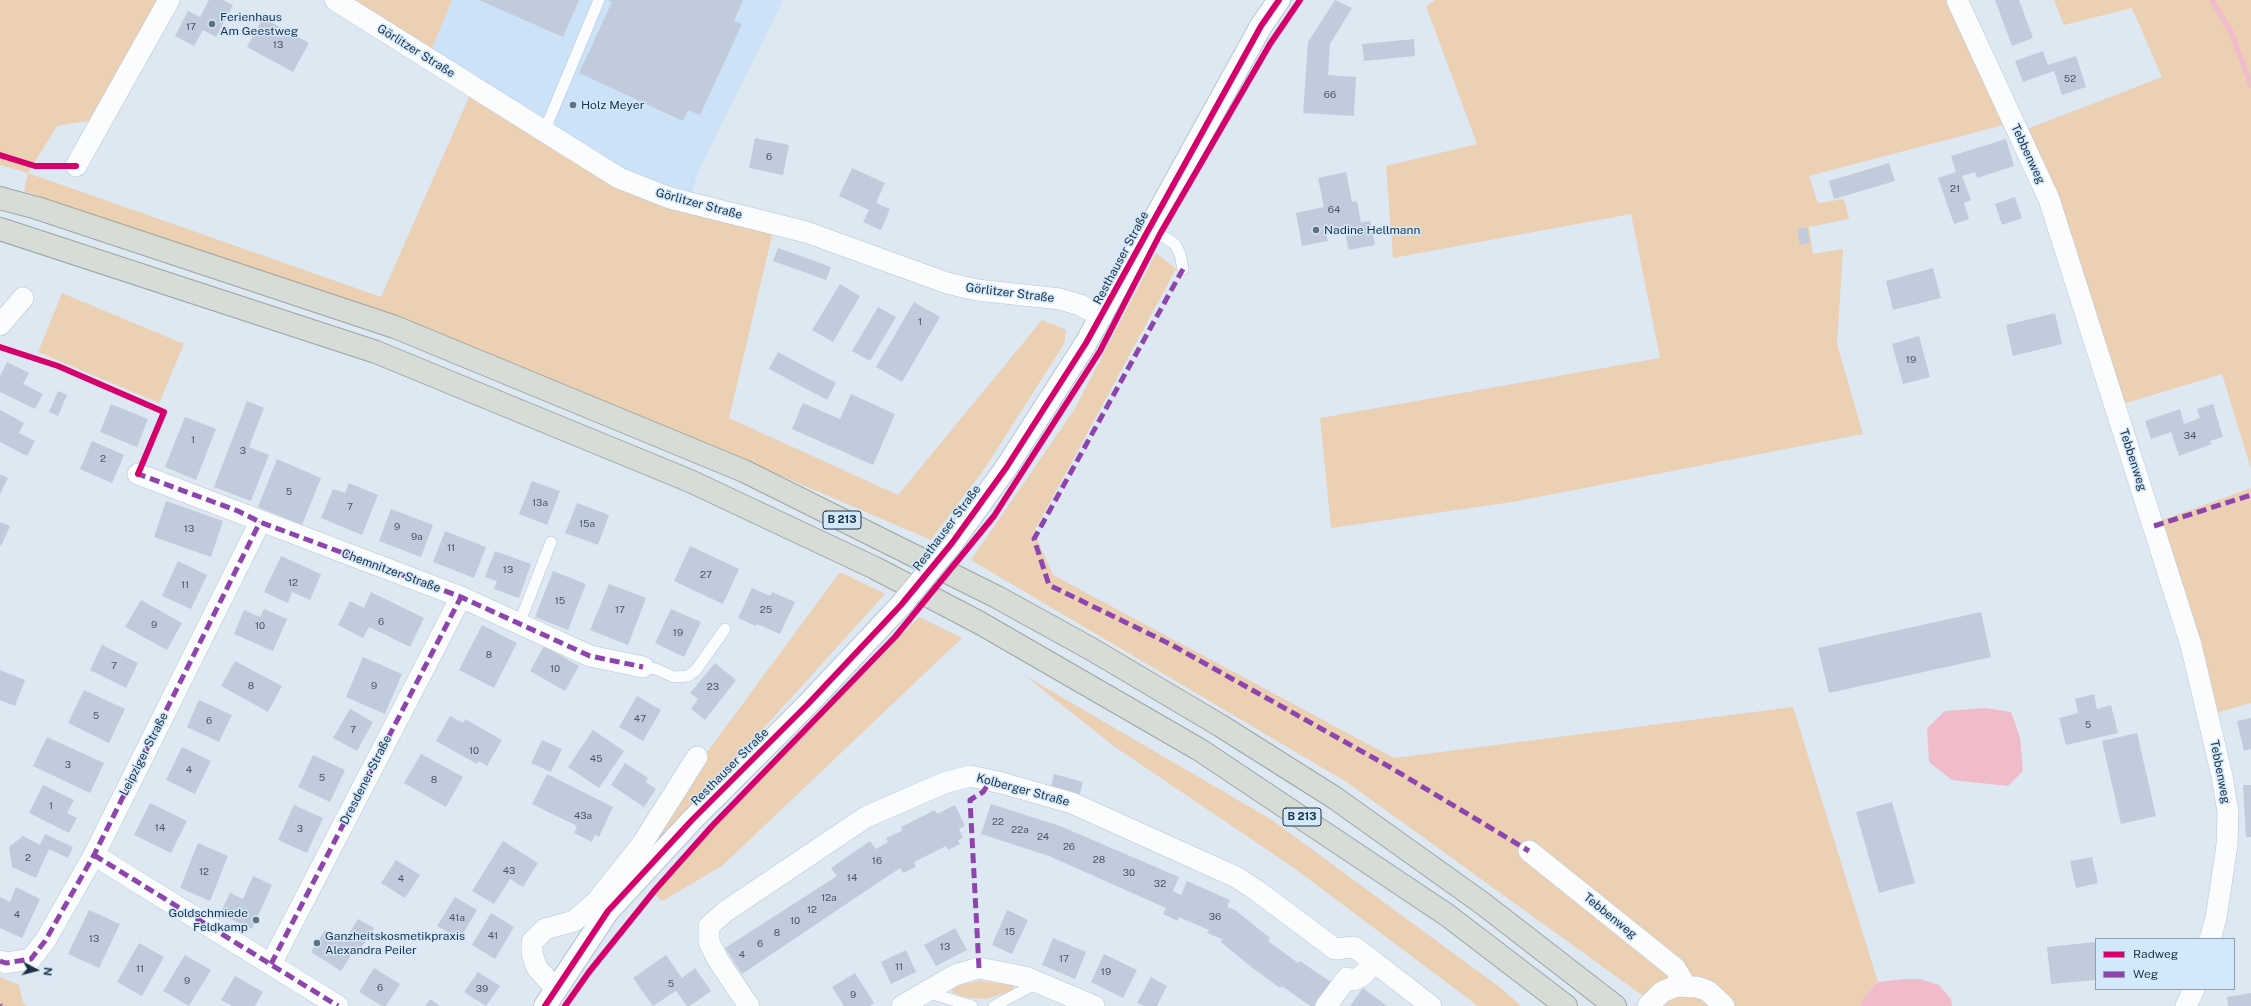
<!DOCTYPE html>
<meta charset="utf-8">
<style>
body{margin:0}
#map{position:relative;width:2251px;height:1006px;overflow:hidden;background:#dde8f3;font-family:"Public Sans",sans-serif}
canvas{display:block}
.legend{position:absolute;left:2095px;top:938px;width:140px;height:52px;box-sizing:border-box;background:#d4e8fc;border:1px solid #8b9fb2;margin:0;padding:5px 7px;list-style:none;font-size:12px;color:#1d3244}
.legend li{display:flex;align-items:center;gap:8px;height:20px}
.legend b{width:20px;border:1px solid #8b9fb2}
.north{position:absolute;left:16px;top:950px;width:40px;height:40px;-webkit-text-stroke:3px #d4e8fc;paint-order:stroke;rotate:97deg;font-size:11px;font-weight:700;line-height:16px;text-align:center;color:#1d3244}
.north::after{content:'';display:block;margin:auto;width:14px;height:18px;background:#1d3244;clip-path:polygon(50% 0,100% 100%,50% 72%,0 100%)}
</style>
<div id="map">
<canvas width="2251" height="1006"></canvas>
<ul class="legend">
<li><b style="height:5px;background:#d6006c"></b>Radweg</li>
<li><b style="height:5px;background:#8e44ad"></b>Weg</li>
</ul>
<div class="north">N</div>
</div>
<script>
const c = document.querySelector('canvas').getContext('2d');
c.lineJoin = 'round';
function fill(path, color) { c.fillStyle = color; c.fill(path, 'evenodd'); }
const shape = rows => new Path2D(rows.map(r => 'M' + r).join(''));
function trace(path, color, width, dash) { c.strokeStyle = color; c.lineWidth = width; c.lineCap = dash ? 'butt' : 'round'; c.setLineDash(dash || []); c.stroke(path); }
function drawText(font, color, halo, rows, align = 'center') {
  c.font = font + ' "Public Sans",sans-serif'; c.lineWidth = 3; c.setLineDash([]); c.textBaseline = 'middle'; c.strokeStyle = halo; c.fillStyle = color; for (const [text, x, y, turn = 0] of rows) {
    c.save(); c.translate(x, y); c.rotate((+turn || 0) * Math.PI / 180); c.textAlign = isNaN(turn) ? turn : align; if (halo) c.strokeText(text, 0, 0); c.fillText(text, 0, 0); c.restore();
  }
}
fill(shape([
 [452,0,783,0,698,172,692,192,627,173,430,53]
]), '#cbe2f9');
fill(shape([
 [0,0,158,0,93,120,57,126,28,173,381,297,469,97,617,186,773,231,729,418,898,495,1042,320,1066,330,1064,344,985,468,931,540,749,462,399,320,24,191,28,173,0,165],
 [348,0,452,0,430,53],
 [1435,0,1950,0,2007,124,1809,176,1818,203,1844,199,1849,219,1809,227,1813,254,1843,249,1837,344,1863,434,1512,502,1331,528,1320,418,1660,358,1631,214,1393,258,1386,166,1477,144,1426,6],
 [2054,0,2251,0,2251,469,2222,374,2123,404,2027,129,2162,77,2132,8,2064,25],
 [1156,253,1176,269,1034,532,1053,575,1394,758,1793,707,1878,982,1861,1001,1860,1006,1657,1006,1348,783,971,560,1074,410],
 [62,293,184,344,159,403,38,352],
 [2251,488,2251,703,2216,713,2162,520],
 [840,572,885,594,632,874,685,782],
 [919,617,962,638,722,866,662,901,651,891],
 [1024,675,1272,820,1502,989,1521,1006,1478,1006,1294,868,1115,747],
 [0,977,19,985,23,1003,27,1006,0,1006],
 [980,981,1013,985,1014,988,1009,992,986,999,969,998,953,993,952,989,964,984]
]), '#ebd0b4');
fill(shape([
 [1985,708,2011,712,2020,737,2023,771,2008,786,1952,780,1929,762,1927,728,1945,711],
 [1905,979,1920,979,1939,985,1951,999,1952,1006,1860,1006,1861,1001,1878,982]
]), '#f1bcca');
trace(shape([
 [2212,0,2231,32,2251,85]
]), '#f1bcca', 5.5);
fill(shape([
 [209,0,223,0,233,5,216,37,203,30,194,46,175,36,188,11,200,17],
 [479,0,579,0,563,37],
 [608,0,743,0,734,21,742,24,700,115,688,110,683,121,579,73,612,2],
 [1335,0,1352,8,1330,44,1328,75,1356,77,1354,116,1303,113,1308,42],
 [1995,0,2019,0,2033,38,2012,46],
 [263,18,309,43,293,72,247,47],
 [1414,39,1415,56,1364,61,1362,44],
 [2043,51,2048,65,2076,56,2086,87,2062,95,2054,71,2023,82,2015,61],
 [755,138,789,145,783,175,749,168],
 [2006,139,2014,166,1977,178,1975,172,1962,176,1971,200,1964,203,1969,219,1954,224,1938,178,1956,172,1951,156],
 [1889,163,1895,181,1834,199,1829,181],
 [852,168,885,183,876,203,890,209,881,230,863,222,869,210,839,196],
 [1346,172,1352,202,1357,201,1361,223,1370,221,1375,245,1349,250,1344,229,1326,233,1328,241,1302,246,1296,213,1324,207,1318,178],
 [2015,197,2022,218,2002,225,1995,204],
 [1807,227,1810,243,1800,245,1797,229],
 [778,248,831,267,826,280,773,261],
 [1933,268,1941,298,1893,310,1886,281],
 [840,284,860,296,833,342,812,330],
 [914,302,940,317,902,382,876,367],
 [878,307,896,317,870,361,852,351],
 [2055,313,2062,344,2013,356,2006,325],
 [1919,336,1930,377,1903,384,1892,344],
 [778,352,836,383,827,400,769,369],
 [7,362,29,373,23,384,43,394,35,409,0,392,0,376],
 [58,391,67,395,58,416,49,412],
 [851,394,895,414,873,465,792,429,803,403,840,419],
 [247,401,264,408,249,447,269,455,251,501,214,487],
 [111,404,148,419,137,447,100,432],
 [2213,404,2223,437,2210,441,2212,444,2179,456,2171,432,2151,439,2145,421,2180,409,2184,424,2200,418,2197,409],
 [0,410,24,423,19,433,35,441,27,456,0,442],
 [185,417,216,429,196,480,165,467],
 [92,441,124,455,112,483,80,469],
 [277,459,321,478,302,525,258,507],
 [0,474,8,478,0,494],
 [532,481,560,491,547,525,519,514],
 [349,483,378,495,362,535,321,518,333,489,345,493],
 [166,501,223,521,211,557,154,537],
 [577,503,609,515,598,545,565,533],
 [391,509,433,525,421,557,379,541],
 [0,522,10,526,1,546,0,545],
 [445,531,486,547,474,578,433,562],
 [690,546,739,569,723,604,674,581],
 [495,551,531,564,519,598,494,589,497,581,485,577],
 [281,556,321,574,310,600,292,592,288,603,264,592],
 [178,561,207,575,191,609,162,596],
 [553,571,586,584,568,630,535,617],
 [609,584,646,598,628,645,590,630],
 [752,588,770,596,772,592,795,602,780,634,757,624,756,626,738,618],
 [371,592,424,618,410,647,369,627,363,638,338,625,350,601,364,608],
 [141,600,182,623,167,650,125,627],
 [264,609,287,619,273,651,234,634,244,610,260,617],
 [671,609,701,622,684,657,655,643],
 [1981,612,1991,657,1829,693,1818,648],
 [482,625,517,643,494,688,459,670],
 [102,645,138,663,126,688,90,670],
 [544,646,579,666,565,691,530,671],
 [363,657,402,674,385,714,346,697],
 [235,661,282,686,268,712,221,686],
 [715,663,736,680,705,720,691,709,698,699,690,693],
 [0,670,25,680,15,706,0,700],
 [84,690,125,709,109,743,68,723],
 [2094,694,2097,709,2111,705,2118,733,2066,745,2059,718,2078,713,2075,699],
 [637,696,661,710,643,741,619,727],
 [199,700,232,715,219,742,187,727],
 [350,709,373,722,357,751,333,738],
 [450,716,463,723,465,719,502,740,487,766,479,761,477,764,436,741],
 [2251,718,2251,749,2244,751,2237,721],
 [593,730,624,751,599,788,568,767],
 [2137,733,2156,816,2121,824,2102,741],
 [47,737,104,763,90,793,33,766],
 [542,740,562,749,551,772,531,763],
 [182,747,211,761,195,794,166,780],
 [421,754,463,777,446,807,404,783],
 [313,755,345,770,330,802,298,787],
 [625,763,648,778,646,782,656,789,644,807,611,785],
 [547,774,613,807,599,837,595,835,592,842,574,833,577,826,532,804],
 [1054,774,1083,782,1079,797,1050,790],
 [43,785,74,800,67,813,77,818,69,833,29,813],
 [2243,785,2251,785,2251,837,2246,837],
 [1892,802,1915,883,1879,893,1856,812],
 [150,803,187,821,171,853,134,835],
 [991,804,1060,826,1179,877,1173,891,1181,895,1187,881,1230,900,1227,907,1235,910,1270,938,1268,941,1298,963,1300,961,1331,982,1314,1006,1310,1006,1282,986,1280,988,1250,966,1221,942,1222,939,1207,933,1209,930,1179,917,1178,921,1163,914,1166,908,1049,856,981,834],
 [294,805,323,818,307,853,278,840],
 [955,805,965,826,959,829,963,838,958,840,960,844,948,850,946,846,914,862,916,867,903,873,900,868,742,974,725,948,837,876,831,868,870,841,876,849,888,842,886,838,902,831,901,827,935,810,937,814],
 [45,834,73,847,68,858,49,849,36,878,12,867,9,847,23,836,40,845],
 [503,841,538,863,523,887,510,879,494,904,472,891],
 [198,843,228,856,210,901,180,888],
 [2092,857,2098,883,2076,888,2070,861],
 [396,860,420,875,405,898,381,883],
 [253,876,272,885,252,929,220,914,230,893,243,899],
 [16,887,40,899,22,938,0,928,0,897,10,902],
 [455,897,477,910,460,939,437,926],
 [89,910,120,924,99,968,68,954],
 [1007,910,1028,920,1012,954,992,945],
 [491,913,514,927,495,959,472,945],
 [358,919,374,928,359,951,355,949,341,971,311,952,325,930,344,942],
 [955,928,967,950,936,966,924,945],
 [1053,938,1086,952,1075,979,1042,965],
 [2096,942,2096,980,2051,984,2047,947],
 [139,943,164,957,142,996,117,982],
 [906,950,916,972,891,984,881,962],
 [1104,954,1137,970,1123,998,1091,982],
 [185,955,211,970,189,1006,163,991],
 [666,955,682,978,695,968,711,991,690,1006,687,1006,676,991,653,1006,633,978],
 [374,968,400,984,386,1006,382,1006,359,992],
 [478,972,500,986,486,1006,464,992],
 [855,973,874,1003,870,1006,844,1006,832,987],
 [235,976,263,992,255,1006,232,1006,221,1000],
 [1151,977,1167,986,1157,1006,1144,1006,1137,1003],
 [1363,988,1387,1006,1350,1006],
 [2251,993,2251,1006,2228,1006,2227,997],
 [430,999,440,1006,425,1006]
]), '#c2cbdb');
const service = shape([
 [544,132,599,0],
 [1149,228,1175,244,1180,254,1183,269],
 [519,624,551,542],
 [643,667,656,669,674,677,688,676,696,670,725,629],
 [927,992,972,1006],
 [994,1006,1037,983]
]);
const minor = shape([
 [335,0,619,178,670,198,806,232,947,283,977,290,1060,299,1080,305,1102,316],
 [1957,0,2049,199,2191,645,2222,776,2228,812,2227,845,2216,918,2210,939],
 [76,166,169,0],
 [0,325,23,298],
 [138,474,461,597,590,656,643,667],
 [1529,851,1675,968,1686,986],
 [94,855,338,1006],
 [0,961,6,963,31,959,45,941,94,855,260,522],
 [271,964,461,597],
 [556,989,537,968,532,954,532,942,545,929,574,921,596,902,642,844,697,757],
 [749,1006,718,960,709,942,709,926,726,911,866,817,944,783,970,776,1002,783,1072,803,1236,877,1256,890,1335,949,1354,947,1374,962],
 [902,1006,955,975,979,968,1025,977,1094,1006],
 [1326,1006,1347,978,1354,980,1363,975,1374,962,1431,1006],
 [1648,1006,1662,992,1676,986,1697,987,1708,991,1724,1006],
 [2186,1006,2194,989]
]);
const tertiary = shape([
 [952,543,1006,468,1086,343,1261,26,1279,0],
 [545,1006,608,911,692,820,807,705,901,605]
]);
const trunk = shape([
 [0,198,37,208,395,327,744,471,997,597,1093,650,1221,726,1335,798,1482,903,1615,1006],
 [0,229,376,352,690,481,875,568,980,623,1200,750,1447,915,1566,1006]
]);
trace(service, '#b6c6d4', 12);
trace(minor, '#b6c6d4', 22);
trace(tertiary, '#b6c6d4', 24);
trace(trunk, '#9ba5a2', 24);
trace(service, '#fafcfd', 11);
trace(minor, '#fafcfd', 21);
trace(tertiary, '#fafcfd', 22);
trace(trunk, '#d8dcd6', 22);
const tertiaryBridge = shape([
 [901,605,952,543]
]);
trace(tertiaryBridge, '#b6c6d4', 24, []);
trace(tertiaryBridge, '#fafcfd', 22);
trace(shape([
 [1183,269,1034,539,1049,585,1170,644,1388,766,1529,851],
 [139,472,138,474,238,511,260,522,461,597,590,656,643,667],
 [2154,526,2251,495],
 [94,855,338,1006],
 [0,961,6,963,31,959,45,941,94,855,260,522],
 [271,964,461,597],
 [979,968,970,800,983,792,991,780],
 [0,1005,1,1006]
]), '#8e44ad', 5, [10, 5]);
trace(shape([
 [0,155,35,166,76,166],
 [0,347,58,366,164,412,138,474],
 [545,1006,608,911,692,820,807,705,901,605,952,543,1006,468,1086,343,1261,26,1279,0],
 [565,1006,589,972,655,890,712,826,895,637,994,516,1100,351,1160,234,1270,44,1300,0]
]), '#d6006c', 6);
for (const [x, y, r, color] of [
 [212,24,4,"#607281"],
 [573,105,4,"#607281"],
 [1316,230,4,"#607281"],
 [256,920,4,"#607281"],
 [317,943,4,"#607281"]
]) { const dot = new Path2D(); dot.arc(x, y, r, 0, 2 * Math.PI); c.fillStyle = color; c.fill(dot); trace(dot, '#d4e8fc', 1.5); }
drawText('10px', '#46586a', null, [
 ["17",191,27],
 ["13",278,45],
 ["52",2070,79],
 ["66",1330,95],
 ["6",769,157],
 ["21",1955,189],
 ["64",1334,210],
 ["1",920,322],
 ["19",1911,360],
 ["34",2190,436],
 ["1",193,440],
 ["3",243,451],
 ["2",103,459],
 ["5",289,492],
 ["13a",540,503],
 ["7",350,507],
 ["15a",587,524],
 ["9",397,527],
 ["13",189,529],
 ["9a",417,537],
 ["11",451,548],
 ["13",508,570],
 ["27",706,575],
 ["12",293,583],
 ["11",185,585],
 ["15",560,601],
 ["17",620,610],
 ["25",766,610],
 ["6",381,622],
 ["9",154,625],
 ["10",260,626],
 ["19",678,633],
 ["8",489,655],
 ["7",114,666],
 ["10",555,669],
 ["8",251,686],
 ["9",374,686],
 ["23",713,687],
 ["5",96,716],
 ["47",640,719],
 ["6",209,721],
 ["5",2088,725],
 ["7",353,730],
 ["10",474,751],
 ["45",596,759],
 ["3",68,765],
 ["4",189,770],
 ["5",322,778],
 ["8",434,780],
 ["1",51,806],
 ["43a",583,816],
 ["22",998,822],
 ["14",160,828],
 ["3",300,829],
 ["22a",1020,830],
 ["24",1043,837],
 ["26",1069,847],
 ["2",28,858],
 ["28",1099,860],
 ["16",877,861],
 ["43",509,871],
 ["12",204,872],
 ["30",1129,873],
 ["14",852,878],
 ["4",401,879],
 ["32",1160,884],
 ["12a",829,898],
 ["12",812,910],
 ["4",17,915],
 ["36",1215,917],
 ["41a",457,918],
 ["10",795,921],
 ["15",1010,932],
 ["8",777,933],
 ["41",493,936],
 ["13",94,939],
 ["6",760,944],
 ["13",945,947],
 ["4",742,955],
 ["17",1064,959],
 ["11",899,967],
 ["11",140,969],
 ["19",1106,972],
 ["9",187,981],
 ["5",671,984],
 ["6",380,988],
 ["39",482,989],
 ["9",853,995]
]);
for (const [x, y, w] of [
 [842,520,38],
 [1302,817,38]
]) { const box = new Path2D(); box.roundRect(x - w / 2, y - 9, w, 18, 3); c.fillStyle = '#d4e8fc'; c.fill(box); trace(box, '#1d3244', 1); }
drawText('bold 11px', '#1d3244', null, [
 ["B 213",842,520],
 ["B 213",1302,817]
]);
drawText('12px', '#1d3244', '#d4e8fc', [
 ["Ferienhaus",220,17],
 ["Am Geestweg",220,31],
 ["Holz Meyer",581,105],
 ["Nadine Hellmann",1324,230],
 ["Goldschmiede",248,913,"right"],
 ["Feldkamp",248,927,"right"],
 ["Ganzheitskosmetikpraxis",325,936],
 ["Alexandra Peiler",325,950]
], 'left');
drawText('12px', '#1d3244', '#d4e8fc', [
 ["Görlitzer Straße",416,51,32],
 ["Tebbenweg",2028,154,65],
 ["Görlitzer Straße",699,204,15],
 ["Resthauser Straße",1121,258,-62],
 ["Görlitzer Straße",1010,293,7],
 ["Tebbenweg",2133,460,72],
 ["Resthauser Straße",947,528,-53],
 ["Chemnitzer Straße",391,571,20],
 ["Leipziger Straße",144,754,-63],
 ["Resthauser Straße",730,767,-45],
 ["Tebbenweg",2220,772,79],
 ["Dresdener Straße",366,780,-63],
 ["Kolberger Straße",1023,790,15],
 ["Tebbenweg",1610,916,39]
]);
</script>
